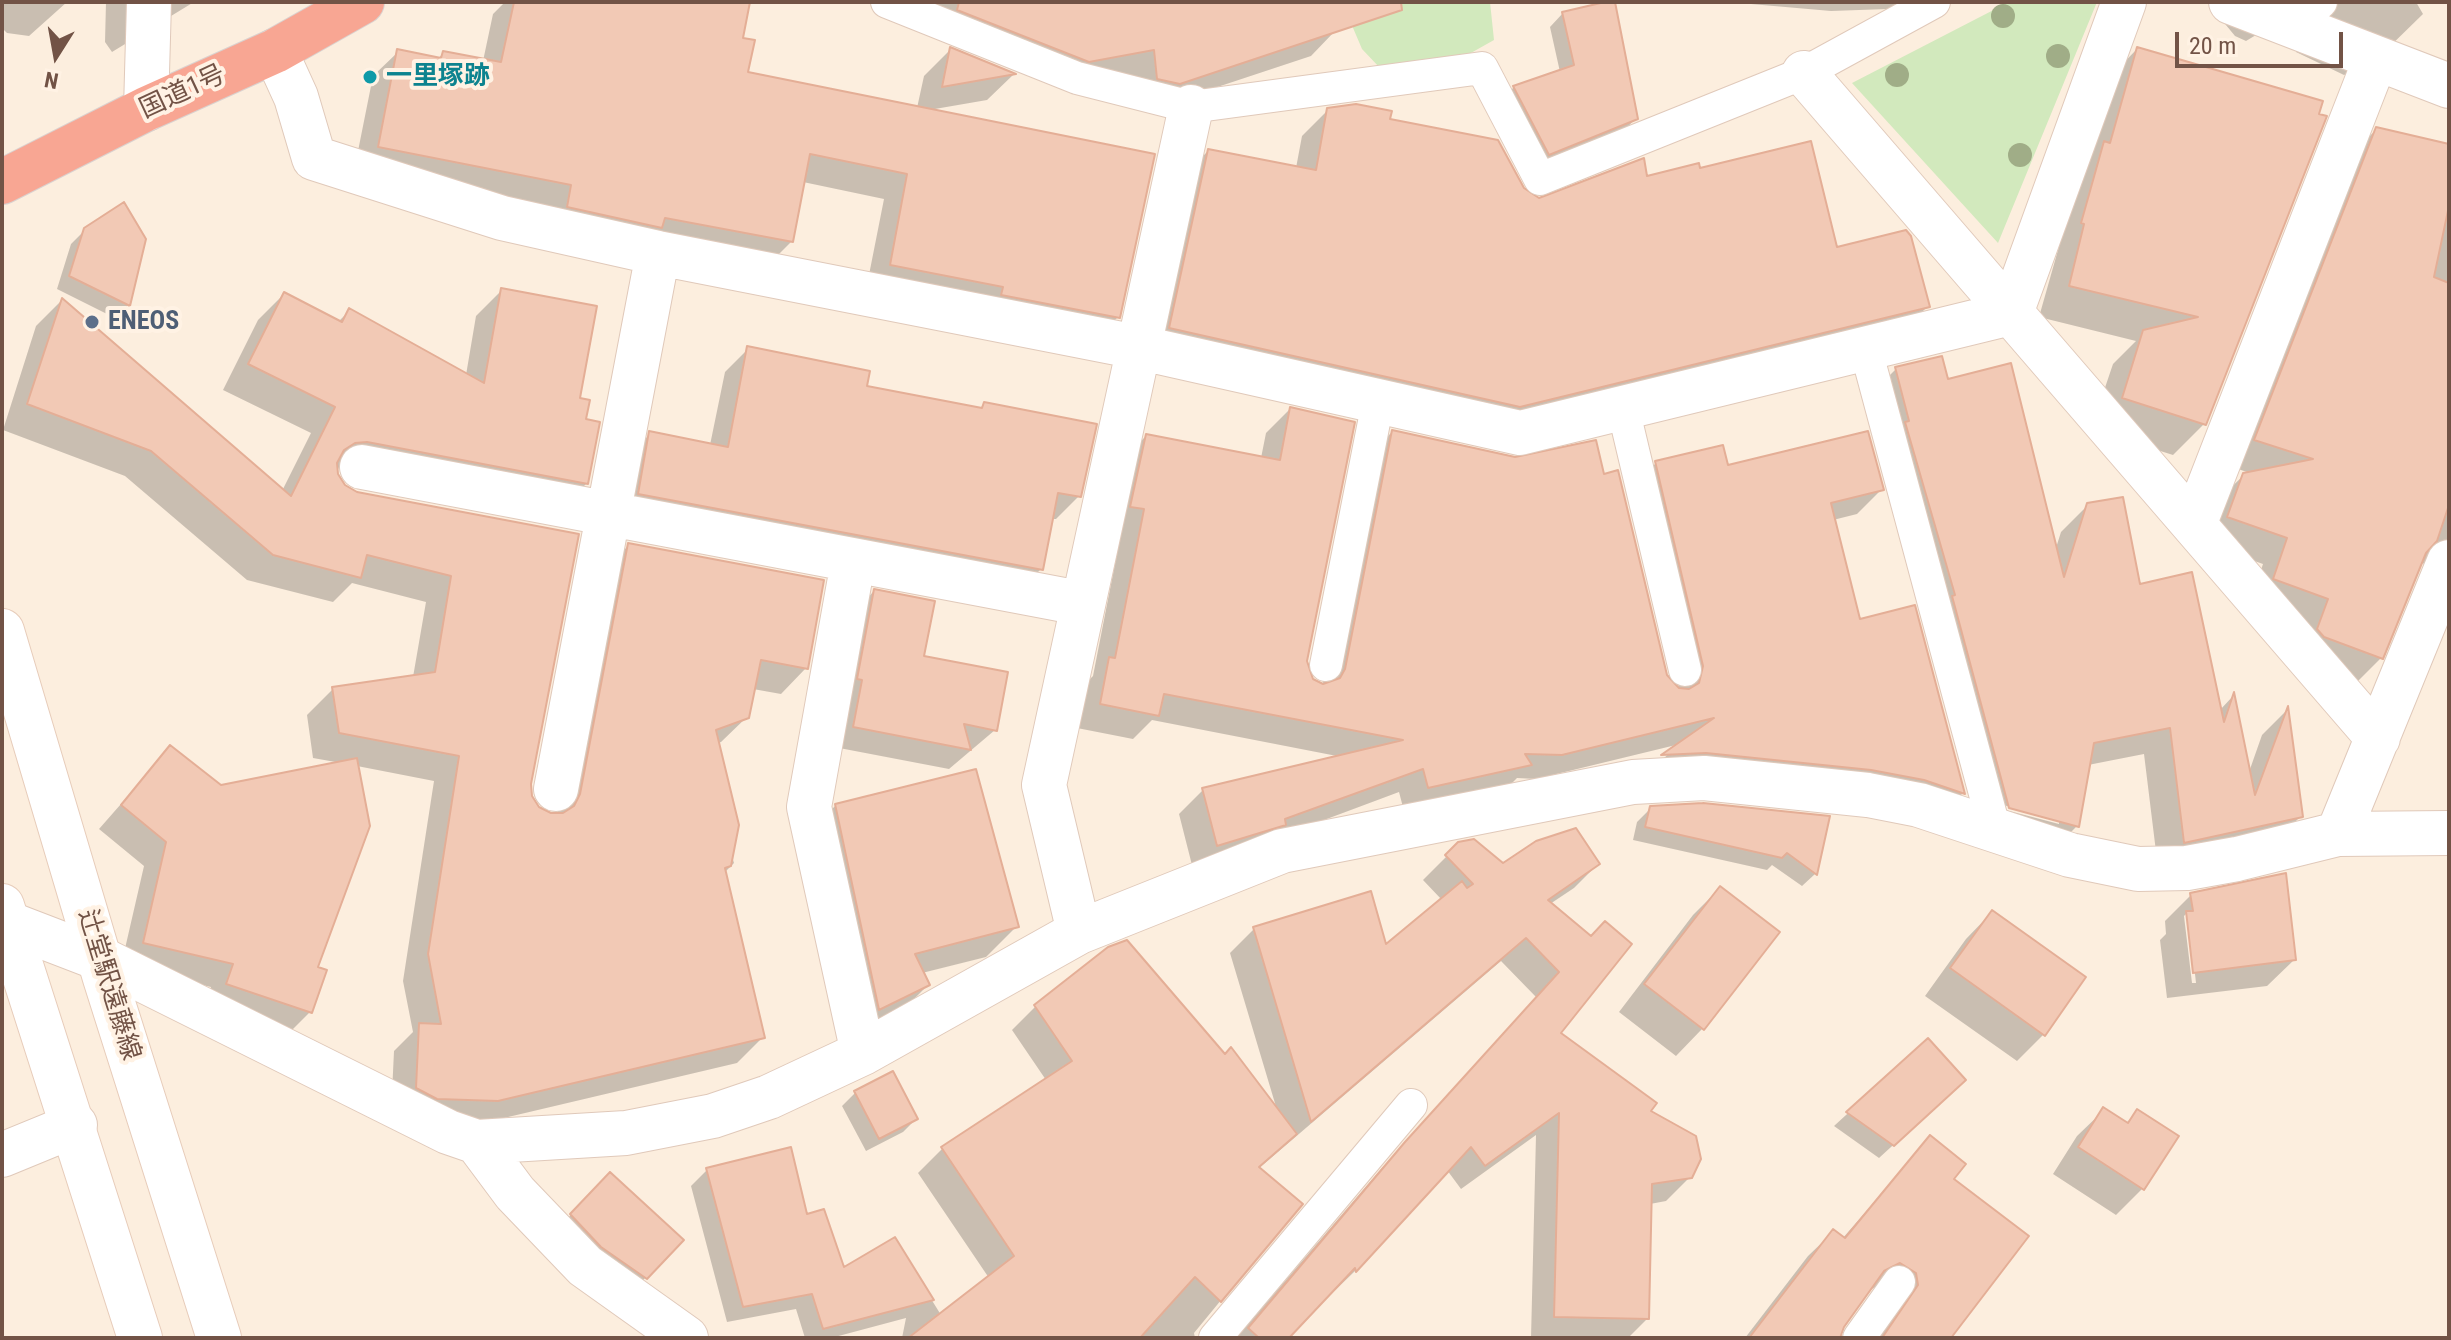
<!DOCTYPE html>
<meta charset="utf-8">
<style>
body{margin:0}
#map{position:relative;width:2451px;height:1340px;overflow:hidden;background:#fceede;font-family:"Roboto Condensed",sans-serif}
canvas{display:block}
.frame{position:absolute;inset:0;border:4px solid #725346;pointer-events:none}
.north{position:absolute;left:16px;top:16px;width:80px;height:80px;-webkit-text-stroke:6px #fff2e4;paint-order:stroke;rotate:191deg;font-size:22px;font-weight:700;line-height:32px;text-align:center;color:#725346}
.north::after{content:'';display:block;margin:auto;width:28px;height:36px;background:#725346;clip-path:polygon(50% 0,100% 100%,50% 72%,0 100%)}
.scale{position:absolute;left:2175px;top:32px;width:168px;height:36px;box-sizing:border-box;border:4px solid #725346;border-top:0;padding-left:10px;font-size:24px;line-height:28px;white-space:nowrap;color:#725346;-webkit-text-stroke:6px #fff2e4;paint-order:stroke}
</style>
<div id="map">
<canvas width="2451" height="1340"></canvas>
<div class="frame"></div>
<div class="north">N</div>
<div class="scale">20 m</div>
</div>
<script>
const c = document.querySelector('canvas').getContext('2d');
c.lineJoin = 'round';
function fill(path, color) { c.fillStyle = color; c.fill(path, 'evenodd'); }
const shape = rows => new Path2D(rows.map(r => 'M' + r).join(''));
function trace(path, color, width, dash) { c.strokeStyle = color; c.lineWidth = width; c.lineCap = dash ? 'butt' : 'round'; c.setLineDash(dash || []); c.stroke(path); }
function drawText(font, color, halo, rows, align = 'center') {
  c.font = font + ' "Roboto Condensed","Noto Sans JP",sans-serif'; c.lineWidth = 8; c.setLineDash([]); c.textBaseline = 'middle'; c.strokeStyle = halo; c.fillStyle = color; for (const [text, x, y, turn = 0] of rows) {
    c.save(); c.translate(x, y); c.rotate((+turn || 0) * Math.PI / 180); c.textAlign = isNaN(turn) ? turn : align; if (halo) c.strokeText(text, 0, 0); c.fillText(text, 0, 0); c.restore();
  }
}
fill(shape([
 [1342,2,1490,2,1494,40,1462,58,1380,68,1362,49],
 [2009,2,2097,2,1998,243,1852,83]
]), '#d2e9bd');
fill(shape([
 [2,2,67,2,29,36,7,33,2,28],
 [106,2,194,2,112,52,105,42],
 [505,2,748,2,741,39,746,74,917,108,924,76,950,50,1013,75,987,100,929,110,1118,317,1093,342,866,290,884,199,803,182,792,241,767,266,354,171,373,76,398,52,437,59,444,53,483,61,493,14],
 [929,2,1326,2,1335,31,1311,56,1154,108,1133,103,1130,74,1063,85],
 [1728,2,1922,2,1916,8,1831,11],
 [2207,2,2416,2,2423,14,2379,57,2344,75,2296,52,2297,41,2271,26,2246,41,2235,36],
 [1563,13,1636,118,1623,132,1535,167,1501,100,1514,87,1560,72,1550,27],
 [2137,49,2321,103,2204,424,2173,455,2091,429,2113,364,2136,341,2039,317,2106,81],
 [1328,110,1388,121,1538,200,1699,171,1927,307,1902,332,1493,432,1144,354,1183,176,1208,151,1296,168,1302,136],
 [2377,129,2449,146,2449,581,2433,565,2420,563,2381,658,2355,684,2249,605,2263,564,2203,543,2217,501,2244,475,2250,473,2229,466,2350,155],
 [85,230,128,305,115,318,57,289,71,244],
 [502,290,577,400,584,421,587,483,561,509,339,467,336,475,344,487,357,493,577,535,529,784,531,799,539,810,557,815,603,571,629,545,806,668,781,694,753,689,748,716,721,742,699,751,734,863,724,873,763,1037,737,1063,470,1126,391,1114,394,1051,413,1032,403,981,434,781,357,766,315,968,310,1012,287,1035,204,1007,211,987,121,966,144,866,99,829,171,747,221,787,341,763,313,758,307,715,333,689,413,677,426,602,352,583,333,602,247,580,125,476,3,430,36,326,62,300,282,491,311,433,223,390,258,320,284,294,338,322,349,311,466,375,476,316],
 [748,349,865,388,979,410,984,404,1079,496,1056,519,1051,519,1041,569,1018,592,616,517,627,457,650,434,710,445,725,372],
 [1896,369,1946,381,2055,551,2061,532,2088,505,2220,710,2233,696,2249,772,2262,735,2287,710,2301,816,2274,843,2158,868,2144,754,2088,765,2077,826,2051,852,1983,834,1870,395],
 [1999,804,2059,819,2059,824,1998,808],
 [1290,409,1305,661,1311,680,1323,683,1368,456,1392,432,1603,476,1665,676,1680,692,1632,487,1656,463,1727,467,1882,489,1857,514,1833,520,1858,621,1913,607,1963,793,1939,817,1640,779,1680,744,1536,779,1517,778,1506,789,1404,811,1399,792,1193,869,1179,814,1203,790,1342,757,1152,720,1133,739,1077,728,1085,684,1093,676,1121,533,1122,460,1146,436,1261,458,1266,433],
 [874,591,922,657,995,730,949,769,834,747,854,612],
 [836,805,1017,926,986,957,922,973,928,985,898,1015,849,1039,806,836],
 [1651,808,1828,818,1815,874,1802,886,1772,865,1767,870,1633,840,1637,822],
 [1459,844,1503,865,1598,864,1574,888,1550,904,1590,938,1558,1033,1648,1112,1690,1177,1666,1201,1650,1204,1647,1319,1628,1338,1531,1338,1536,1135,1461,1189,1447,1170,1355,1271,1286,1338,1236,1338,1381,1169,1536,997,1501,961,1258,1169,1300,1204,1194,1333,1195,1338,902,1338,906,1318,831,1338,805,1338,796,1309,727,1322,691,1186,708,1169,806,1216,843,1270,894,1239,941,1315,989,1278,918,1173,942,1149,1046,1080,1012,1030,1036,1006,1225,1057,1277,1110,1230,953,1254,929,1385,947,1442,900,1423,880],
 [1720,888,1777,932,1702,1029,1676,1056,1619,1012,1693,915],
 [2191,895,2294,960,2267,986,2167,998,2160,940,2166,934,2165,921],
 [2188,912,2196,983,2192,983,2184,916],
 [1992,912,2044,1034,2017,1061,1925,996,1966,939],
 [1928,1040,1950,1093,1879,1158,1834,1126],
 [855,1093,916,1119,903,1132,866,1151,842,1106],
 [2104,1110,2125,1124,2138,1112,2143,1188,2116,1215,2053,1174,2077,1136],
 [1930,1138,1951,1179,1948,1338,1877,1338,1876,1287,1867,1291,1842,1326,1840,1338,1745,1338,1808,1256,1833,1232,1842,1239],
 [584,1201,681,1241,619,1305,545,1242]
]), '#0003');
const building = shape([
 [514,2,750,2,743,38,755,40,748,72,1155,154,1120,318,1001,295,1003,287,890,265,907,174,810,154,793,242,665,218,662,228,567,207,571,185,378,147,397,49,441,58,443,51,501,62,514,2],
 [959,2,1401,2,1402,10,1180,84,1157,79,1154,50,1089,62,957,10,959,2],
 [1605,2,1615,2,1638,119,1549,155,1513,86,1574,65,1562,12,1605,2],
 [950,47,1016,74,942,87,950,47],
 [2137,47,2323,101,2319,114,2327,116,2206,425,2122,398,2143,330,2198,317,2069,286,2084,224,2081,223,2104,141,2110,143,2137,47],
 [1356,104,1392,111,1390,119,1498,140,1524,188,1539,198,1644,158,1647,176,1699,163,1700,168,1811,141,1837,247,1906,230,1911,236,1930,307,1520,407,1169,328,1208,149,1316,170,1327,108,1356,104],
 [2376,127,2449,144,2449,206,2434,277,2449,283,2449,505,2437,541,2426,553,2383,659,2324,637,2317,629,2328,599,2273,579,2287,538,2227,517,2243,473,2313,459,2254,440,2376,127],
 [124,202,146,239,130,306,69,276,84,228,124,202],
 [501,288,597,306,580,398,590,400,586,419,600,422,588,484,367,442,355,443,344,450,337,463,338,474,345,485,357,492,579,534,531,784,532,796,539,807,551,813,563,813,574,806,580,794,628,543,824,580,808,669,761,660,749,718,716,730,739,825,731,866,725,868,765,1038,498,1101,437,1099,416,1088,419,1023,441,1024,428,954,459,756,339,733,332,687,435,672,451,576,367,555,361,578,273,555,151,451,27,404,62,298,291,496,335,407,248,364,284,292,342,322,349,308,484,383,501,288],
 [747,346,870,371,867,386,982,408,984,402,1097,424,1081,497,1058,493,1043,570,638,494,649,431,728,447,747,346],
 [1942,356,1948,379,2011,363,2064,577,2087,503,2123,497,2140,584,2192,572,2224,722,2234,692,2255,795,2288,706,2303,817,2184,843,2170,728,2094,743,2079,827,2009,808,1952,596,1955,595,1905,422,1909,421,1895,367,1942,356],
 [1290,407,1355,422,1307,661,1313,679,1323,684,1340,678,1345,669,1392,430,1515,457,1596,440,1604,474,1618,470,1667,675,1679,688,1689,689,1699,683,1703,666,1655,461,1723,445,1728,465,1868,431,1884,490,1831,503,1860,619,1915,605,1965,794,1924,780,1871,770,1706,753,1661,755,1714,718,1562,755,1525,754,1532,765,1428,788,1423,769,1285,819,1286,825,1217,846,1202,788,1403,740,1164,694,1159,716,1100,704,1109,657,1115,658,1144,509,1130,507,1146,434,1280,460,1290,407],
 [874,589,935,601,924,656,1008,672,997,731,964,724,971,750,853,727,862,680,857,679,874,589],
 [170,745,221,785,357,758,370,826,318,967,327,970,312,1013,226,984,233,964,143,943,166,842,121,805,170,745],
 [976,769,1019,927,915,954,930,985,879,1010,835,804,976,769],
 [1703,803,1830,816,1817,875,1787,853,1782,858,1645,827,1650,806,1703,803],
 [1576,828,1600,864,1548,900,1591,936,1605,921,1632,944,1561,1033,1657,1103,1651,1111,1696,1136,1701,1159,1692,1178,1652,1184,1649,1319,1554,1317,1559,1113,1485,1166,1471,1147,1356,1272,1355,1268,1289,1338,1259,1338,1248,1328,1405,1142,1559,972,1526,938,1311,1122,1253,927,1371,891,1386,944,1462,881,1467,888,1473,884,1445,855,1458,842,1474,839,1503,863,1536,841,1576,828],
 [2286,873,2296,960,2193,973,2186,911,2193,911,2190,893,2286,873],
 [1720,886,1780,932,1704,1030,1644,984,1720,886],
 [1992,910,2086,977,2045,1036,1950,968,1992,910],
 [1127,940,1225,1054,1231,1047,1297,1134,1259,1167,1303,1204,1221,1302,1195,1277,1140,1338,908,1338,1014,1256,941,1147,1072,1061,1034,1005,1108,947,1127,940],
 [1928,1038,1966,1080,1894,1146,1846,1112,1928,1038],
 [893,1071,918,1119,879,1139,854,1091,893,1071],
 [2103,1107,2128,1123,2137,1109,2179,1136,2144,1190,2078,1147,2103,1107],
 [1930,1135,1966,1164,1954,1179,2029,1236,1951,1338,1882,1338,1918,1285,1916,1273,1900,1263,1884,1271,1844,1327,1840,1338,1749,1338,1833,1229,1845,1238,1930,1135],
 [791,1147,807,1214,824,1209,844,1267,895,1237,934,1300,823,1329,812,1294,743,1307,706,1168,791,1147],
 [610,1172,684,1240,647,1279,601,1247,570,1214,610,1172]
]);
fill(building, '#f2c9b5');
trace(building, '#e4ae96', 2);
const lane = shape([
 [887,2,1077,78,1191,107,1482,68,1540,179,1804,73,1934,2],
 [2294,27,2321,2],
 [1866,350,1994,827],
 [1623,408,1685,670],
 [1326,665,1378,402],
 [1215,1338,1411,1105],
 [1859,1338,1899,1282]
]);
const street = shape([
 [2231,2,2449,86],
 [275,51,296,97,314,158,502,218,658,253,1137,347,1520,433,2011,313,2124,2],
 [1804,73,2378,738],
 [146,109,149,2],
 [362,467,1080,603],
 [2194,525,2376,58],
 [853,562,809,807,863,1053],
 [556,789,658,253],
 [2338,834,2449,562],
 [2,921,101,959,448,1132,477,1142,626,1133,713,1116,769,1097,863,1053,1079,932,1282,851,1633,782,1704,778,1868,795,1919,805,2070,855,2138,869,2187,868,2237,859,2338,834,2449,833],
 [1079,932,1044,785,1191,107],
 [477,1142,515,1193,585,1266,686,1338],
 [2,1155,75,1125]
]);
const secondary = shape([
 [2,631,105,978,219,1338],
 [2,906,140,1338]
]);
const highway = shape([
 [2,182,146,109,275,51,362,2]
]);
trace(lane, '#e0c9ba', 34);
trace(street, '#e0c9ba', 46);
trace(secondary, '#e7ccba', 46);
trace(highway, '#dad2cf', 46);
trace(lane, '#fff', 32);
trace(street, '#fff', 44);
trace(secondary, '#fff', 44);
trace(highway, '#f8a693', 44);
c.fillStyle = '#a0ad87';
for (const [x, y] of [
 [2003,16],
 [2058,56],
 [1897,75],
 [2020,155]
]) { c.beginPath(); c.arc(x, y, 12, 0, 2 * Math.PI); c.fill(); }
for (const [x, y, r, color] of [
 [370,77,8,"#0f9aa8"],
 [92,322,8,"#5c6f8a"]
]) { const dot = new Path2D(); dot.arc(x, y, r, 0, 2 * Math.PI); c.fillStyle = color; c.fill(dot); trace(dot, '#fff2e4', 3); }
drawText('bold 26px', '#0d838f', '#fff2e4', [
 ["一里塚跡",386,77]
], 'left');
drawText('26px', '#725346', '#fff2e4', [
 ["国道1号",183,93,-25],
 ["辻堂駅遠藤線",108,985,73]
]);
drawText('bold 26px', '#4e5e75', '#fff2e4', [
 ["ENEOS",108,322]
], 'left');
</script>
